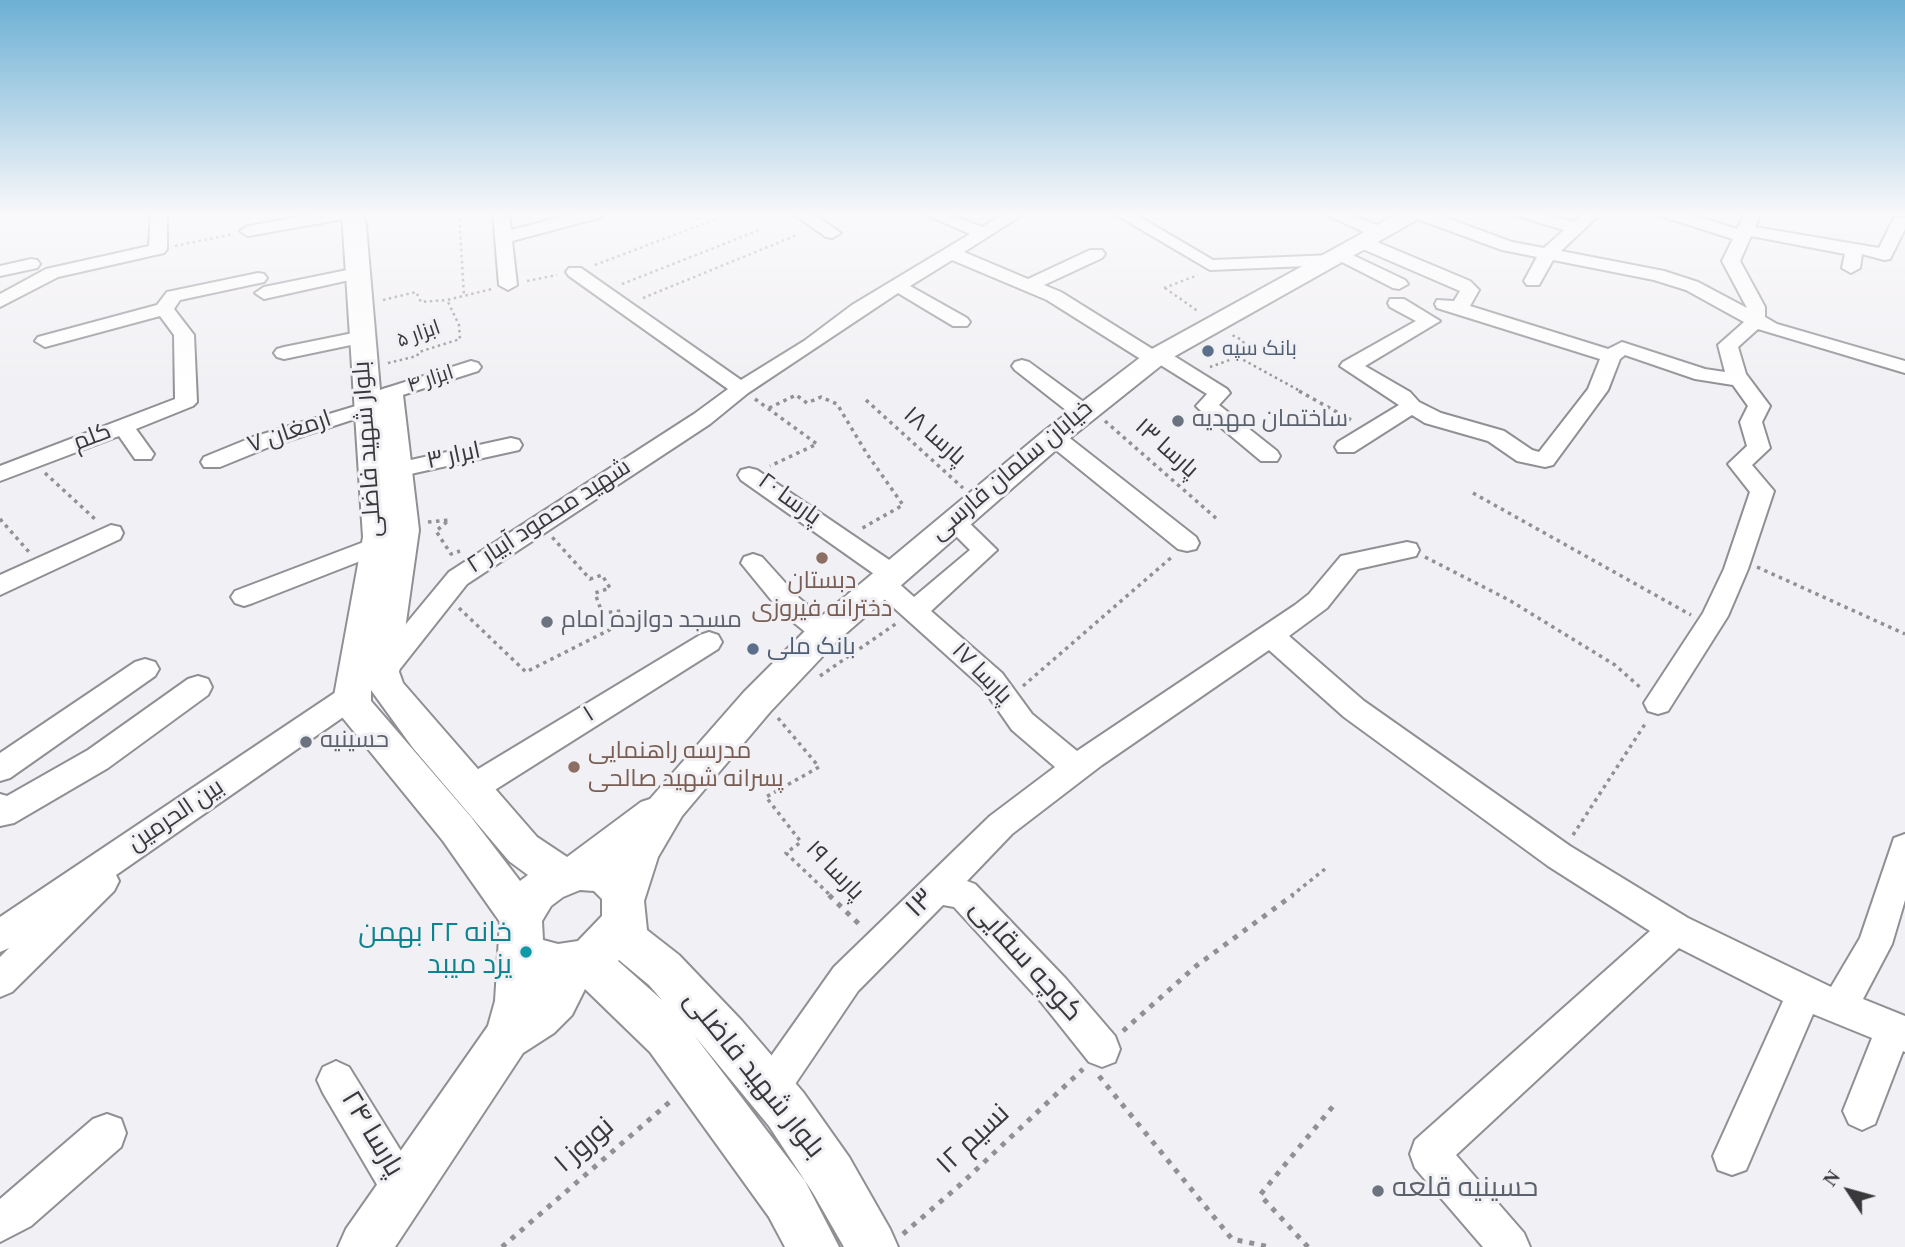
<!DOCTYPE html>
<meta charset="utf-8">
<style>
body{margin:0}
#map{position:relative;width:1905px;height:1247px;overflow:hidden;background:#f1f0f4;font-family:Georgia,serif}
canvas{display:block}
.north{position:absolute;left:1814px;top:1156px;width:70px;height:70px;-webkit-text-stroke:5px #f1f0f4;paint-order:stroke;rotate:306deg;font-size:19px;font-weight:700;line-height:28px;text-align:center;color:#39383a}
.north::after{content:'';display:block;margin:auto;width:24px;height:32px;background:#39383a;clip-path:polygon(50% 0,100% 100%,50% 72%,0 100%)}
</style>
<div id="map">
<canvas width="1905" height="1247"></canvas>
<div class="north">N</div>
</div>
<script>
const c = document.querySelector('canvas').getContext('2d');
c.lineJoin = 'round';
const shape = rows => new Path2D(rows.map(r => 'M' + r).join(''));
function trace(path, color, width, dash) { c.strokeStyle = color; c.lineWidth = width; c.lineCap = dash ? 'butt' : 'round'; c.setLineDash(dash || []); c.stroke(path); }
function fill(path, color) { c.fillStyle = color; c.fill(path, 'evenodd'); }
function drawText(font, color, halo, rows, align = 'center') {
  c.font = font + ' Georgia,Cairo,serif'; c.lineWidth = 6; c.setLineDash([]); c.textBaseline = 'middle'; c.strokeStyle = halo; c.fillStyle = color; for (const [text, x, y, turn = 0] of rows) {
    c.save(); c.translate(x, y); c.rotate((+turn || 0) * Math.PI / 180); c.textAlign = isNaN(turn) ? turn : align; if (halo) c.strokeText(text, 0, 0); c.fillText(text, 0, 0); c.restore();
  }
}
const minor = shape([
 [151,213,167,213,167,249,164,253,58,277,0,307,0,294,46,269,149,246,151,213],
 [320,213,357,213,349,218,248,236,240,231,248,226,320,213],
 [493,213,509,213,511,230,576,213,604,213,602,217,512,241,517,285,508,290,499,285,493,213],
 [792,213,812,213,841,233,832,238,826,237,792,213],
 [922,213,946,213,982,227,1005,213,1025,213,964,252,1028,279,1090,250,1102,250,1105,254,1102,258,1044,285,1061,292,1154,350,1166,351,1227,389,1230,393,1219,405,1277,451,1280,456,1277,461,1261,461,1200,410,1196,406,1207,394,1159,364,1147,363,1047,300,952,260,910,286,967,318,970,322,967,326,953,326,898,293,748,393,710,424,467,584,392,679,382,682,372,679,368,672,372,665,449,572,694,414,728,389,569,276,566,272,569,268,581,268,741,380,804,341,852,305,970,234,922,213],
 [1113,213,1133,213,1213,260,1333,255,1342,250,1405,280,1408,284,1399,289,1393,288,1340,261,1332,265,1210,270,1113,213],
 [1322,213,1346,213,1387,229,1390,233,1381,238,1375,237,1322,213],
 [1410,213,1434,213,1512,242,1544,248,1564,230,1520,217,1518,213,1544,213,1573,222,1583,213,1601,213,1561,251,1664,271,1698,282,1747,308,1722,261,1733,239,1664,217,1662,213,1688,213,1737,229,1745,213,1761,213,1755,227,1879,248,1894,218,1905,218,1905,229,1890,259,1884,260,1862,254,1860,268,1851,273,1842,268,1845,254,1751,236,1740,261,1765,307,1765,317,1777,324,1905,361,1905,373,1758,329,1738,347,1746,374,1770,406,1762,422,1770,448,1752,465,1774,491,1748,569,1728,616,1668,711,1658,714,1648,711,1644,703,1703,613,1724,569,1750,492,1728,464,1747,446,1740,422,1748,406,1733,385,1695,379,1625,355,1620,359,1608,390,1553,465,1545,467,1517,461,1488,441,1425,423,1412,415,1354,452,1338,452,1335,447,1338,442,1399,405,1340,366,1343,362,1416,321,1390,307,1388,303,1390,299,1404,299,1440,321,1365,366,1410,392,1419,402,1441,413,1504,431,1532,450,1539,452,1588,389,1600,359,1437,308,1435,304,1437,300,1454,301,1460,291,1358,247,1355,243,1364,238,1370,239,1470,281,1479,290,1470,306,1608,349,1622,342,1705,369,1725,372,1718,345,1744,322,1686,290,1654,280,1553,260,1539,285,1527,285,1524,281,1537,257,1502,250,1412,217,1410,213],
 [31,259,37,260,40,264,37,268,0,276,0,266,31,259],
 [357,268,366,273,363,277,264,299,255,293,264,287,357,268],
 [258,273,264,274,267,278,264,282,180,300,174,309,194,335,197,402,193,406,136,429,154,454,151,459,135,459,119,436,0,481,0,466,175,399,174,335,160,316,45,347,35,341,38,337,157,305,167,292,258,273],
 [363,331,370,333,373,337,370,341,284,359,277,357,274,353,277,349,284,347,363,331],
 [1022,360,1029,362,1092,408,1095,413,1092,418,1076,418,1015,370,1012,366,1015,362,1022,360],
 [471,361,478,363,481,367,478,371,390,399,383,397,380,393,383,389,471,361],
 [369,402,376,404,380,408,376,412,269,447,220,467,204,467,201,462,204,457,253,437,369,402],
 [1054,430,1062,432,1196,537,1199,543,1196,549,1187,551,1178,549,1046,442,1043,437,1046,432,1054,430],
 [511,438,519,440,522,445,519,450,397,477,389,475,386,470,389,465,397,463,511,438],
 [749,468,757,470,901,568,905,574,896,581,914,597,970,550,941,521,945,515,953,513,961,515,997,550,931,611,1002,673,1032,714,1077,751,1295,605,1309,594,1341,556,1407,542,1416,544,1419,550,1416,556,1358,569,1327,608,1289,636,1364,701,1570,846,1688,918,1831,987,1860,938,1894,838,1905,834,1905,900,1892,944,1863,999,1905,1016,1905,1052,1903,1051,1875,1124,1862,1130,1849,1124,1843,1111,1872,1038,1813,1014,1746,1170,1732,1175,1718,1170,1713,1156,1783,1001,1679,948,1456,1155,1524,1233,1530,1247,1483,1247,1415,1168,1410,1154,1415,1140,1650,931,1548,866,1344,717,1269,650,1102,765,1012,834,967,881,975,884,1066,979,1115,1036,1120,1049,1115,1062,1102,1067,1089,1062,1042,1003,954,907,943,905,858,991,783,1102,770,1108,757,1102,751,1089,757,1076,834,967,990,816,1055,767,1012,730,982,687,873,589,869,583,877,576,741,480,738,475,741,470,749,468],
 [111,525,120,527,123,533,120,539,0,595,0,575,111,525],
 [377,537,386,539,389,545,386,551,253,603,244,606,235,603,231,597,235,591,377,537],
 [753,554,762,557,799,598,833,626,837,633,833,640,824,643,815,640,781,612,741,563,744,557,753,554],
 [709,632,718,635,722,642,718,649,482,798,471,802,460,798,456,789,460,780,700,635,709,632],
 [145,659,155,662,159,669,155,676,10,778,0,781,0,753,135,662,145,659],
 [198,676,208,679,212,687,208,695,108,768,14,823,0,826,0,794,7,796,88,750,188,679,198,676],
 [352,685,362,688,366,696,362,704,116,875,119,881,114,891,12,992,0,997,0,957,9,948,0,952,0,917,342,688,352,685],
 [336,1061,349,1067,417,1177,423,1191,417,1205,403,1211,389,1205,323,1093,317,1080,323,1067,336,1061],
 [107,1114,121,1119,126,1133,121,1147,31,1226,0,1242,0,1199,93,1119,107,1114]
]);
const major = shape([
 [342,213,363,213,366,226,380,390,390,387,399,389,403,395,419,530,399,672,403,683,537,837,567,857,641,802,650,799,744,692,812,624,1044,431,1150,350,1399,213,1425,213,1422,217,1168,360,1064,443,836,642,770,712,682,816,658,857,644,901,647,930,679,955,742,1021,803,1092,849,1157,890,1229,898,1247,844,1247,813,1193,769,1126,694,1035,805,1181,839,1247,785,1247,769,1217,650,1052,585,989,572,1015,554,1033,523,1053,395,1247,338,1247,346,1229,488,1026,495,1001,500,922,443,841,342,717,334,696,363,537,342,213],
 [371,690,413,748,509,861,528,875,520,881,471,817,371,701,371,690],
 [580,890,594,891,602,899,602,916,578,941,558,944,543,940,542,921,551,906,563,897,580,890],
 [619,960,649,985,662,1000,618,961,619,960]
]);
trace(minor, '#908f93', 4);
trace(major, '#908f93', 4);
trace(shape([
 [459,213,464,296],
 [175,246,233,234],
 [595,265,732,213],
 [527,281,557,275],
 [622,284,762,229],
 [1164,288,1198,275],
 [1165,288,1199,312],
 [643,298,797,235],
 [383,300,416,292,421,302,447,300],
 [1238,357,1302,392],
 [388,363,417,356,419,352,460,339,459,325,447,300,492,289],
 [1210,367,1238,357,1247,348,1242,340,1232,335]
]), '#919093', 2.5, [2.5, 3.5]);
trace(shape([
 [1299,391,1353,421],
 [755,399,817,444,770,466],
 [866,400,963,488],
 [769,408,796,395,807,403,821,397,837,404,867,454,903,505,859,530],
 [1105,421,1217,519],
 [45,473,96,520],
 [1473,493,1691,615],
 [0,519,29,552],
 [428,522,449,520,436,531,451,554,460,551],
 [1425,557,1509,600,1615,665,1642,689],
 [1757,567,1905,634],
 [459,608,526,672,625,622,621,611,602,613,595,593,610,588,602,575,590,579,552,537],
 [820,676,897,623],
 [1023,686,1173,556],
 [778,718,819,767,766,797,801,842,786,853,831,896],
 [1573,835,1647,721],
 [1291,896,1325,869]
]), '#919093', 3.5, [3.5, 4.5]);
trace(shape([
 [829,895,862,927],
 [1123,1031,1196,966,1293,895],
 [1099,1076,1232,1239,1270,1247],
 [903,1234,961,1184,1083,1069],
 [502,1247,672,1100],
 [1308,1247,1260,1195,1334,1105]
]), '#919093', 5, [5, 7]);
fill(minor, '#fff');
fill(major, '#fff');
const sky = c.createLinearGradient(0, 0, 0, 388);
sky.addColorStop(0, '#6cb0d4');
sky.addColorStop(0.55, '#f9f8fa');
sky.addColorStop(1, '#f9f8fa00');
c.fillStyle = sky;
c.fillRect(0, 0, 1905, 388);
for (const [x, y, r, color] of [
 [1208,351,7,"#5c6f8a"],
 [1178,421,7,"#6b7280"],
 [822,558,7,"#8d6e63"],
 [547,622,7,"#6b7280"],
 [753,649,7,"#5c6f8a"],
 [306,742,7,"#6b7280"],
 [574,767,7,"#8d6e63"],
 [526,952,7,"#0f9aa8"],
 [1378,1191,7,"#6b7280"]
]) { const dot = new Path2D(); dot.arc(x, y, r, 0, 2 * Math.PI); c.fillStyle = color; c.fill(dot); trace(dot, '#f1f0f4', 2.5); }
drawText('21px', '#39383a', '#f1f0f4', [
 ["ابزار ۵",419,336,-19],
 ["ابزار ۴",431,381,-18]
]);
drawText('21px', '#4e5e75', '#f1f0f4', [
 ["بانک سپه",1222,351]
], 'left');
drawText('24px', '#5b616d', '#f1f0f4', [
 ["ساختمان مهدیه",1192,421],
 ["مسجد دوازده امام",561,622],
 ["حسینیه",320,742]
], 'left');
drawText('24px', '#39383a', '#f1f0f4', [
 ["ارمغان ۷",290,434,-19],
 ["پارسا ۱۸",933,438,42],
 ["کلم",93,439,-21],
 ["بلوار شهید فاضلی",370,449,-94],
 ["پارسا ۱۳",1165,450,42],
 ["ابرار ۳",454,458,-12],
 ["خیابان سلمان فارسی",1013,472,-40],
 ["پارسا ۲۰",788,501,36],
 ["شهید محمود آبیار ۲",550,518,-33],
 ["پارسا ۱۷",980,675,46],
 ["۱",590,716,-32],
 ["بین الحرمین",177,817,-34],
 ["پارسا ۱۹",833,872,46]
]);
drawText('24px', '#785e54', '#f1f0f4', [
 ["دبستان",822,583],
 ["دخترانه فیروزی",822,611],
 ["مدرسه راهنمایی",588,753,"left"],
 ["پسرانه شهید صالحی",588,781,"left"]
]);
drawText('24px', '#4e5e75', '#f1f0f4', [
 ["بانک ملی",767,649]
], 'left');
drawText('28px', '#39383a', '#f1f0f4', [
 ["۱۳",922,905,-45],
 ["کوچه سقایی",1024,962,48],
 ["بلوار شهید فاضلی",752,1076,51],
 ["پارسا ۲۴",370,1135,59],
 ["نسیم ۱۲",975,1141,-43],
 ["نوروز ۱",586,1147,-41]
]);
drawText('28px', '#0d838f', '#f1f0f4', [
 ["خانه ۲۲ بهمن",512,936],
 ["یزد میبد",512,968]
], 'right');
drawText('28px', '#5b616d', '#f1f0f4', [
 ["حسینیه قلعه",1392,1191]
], 'left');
</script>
